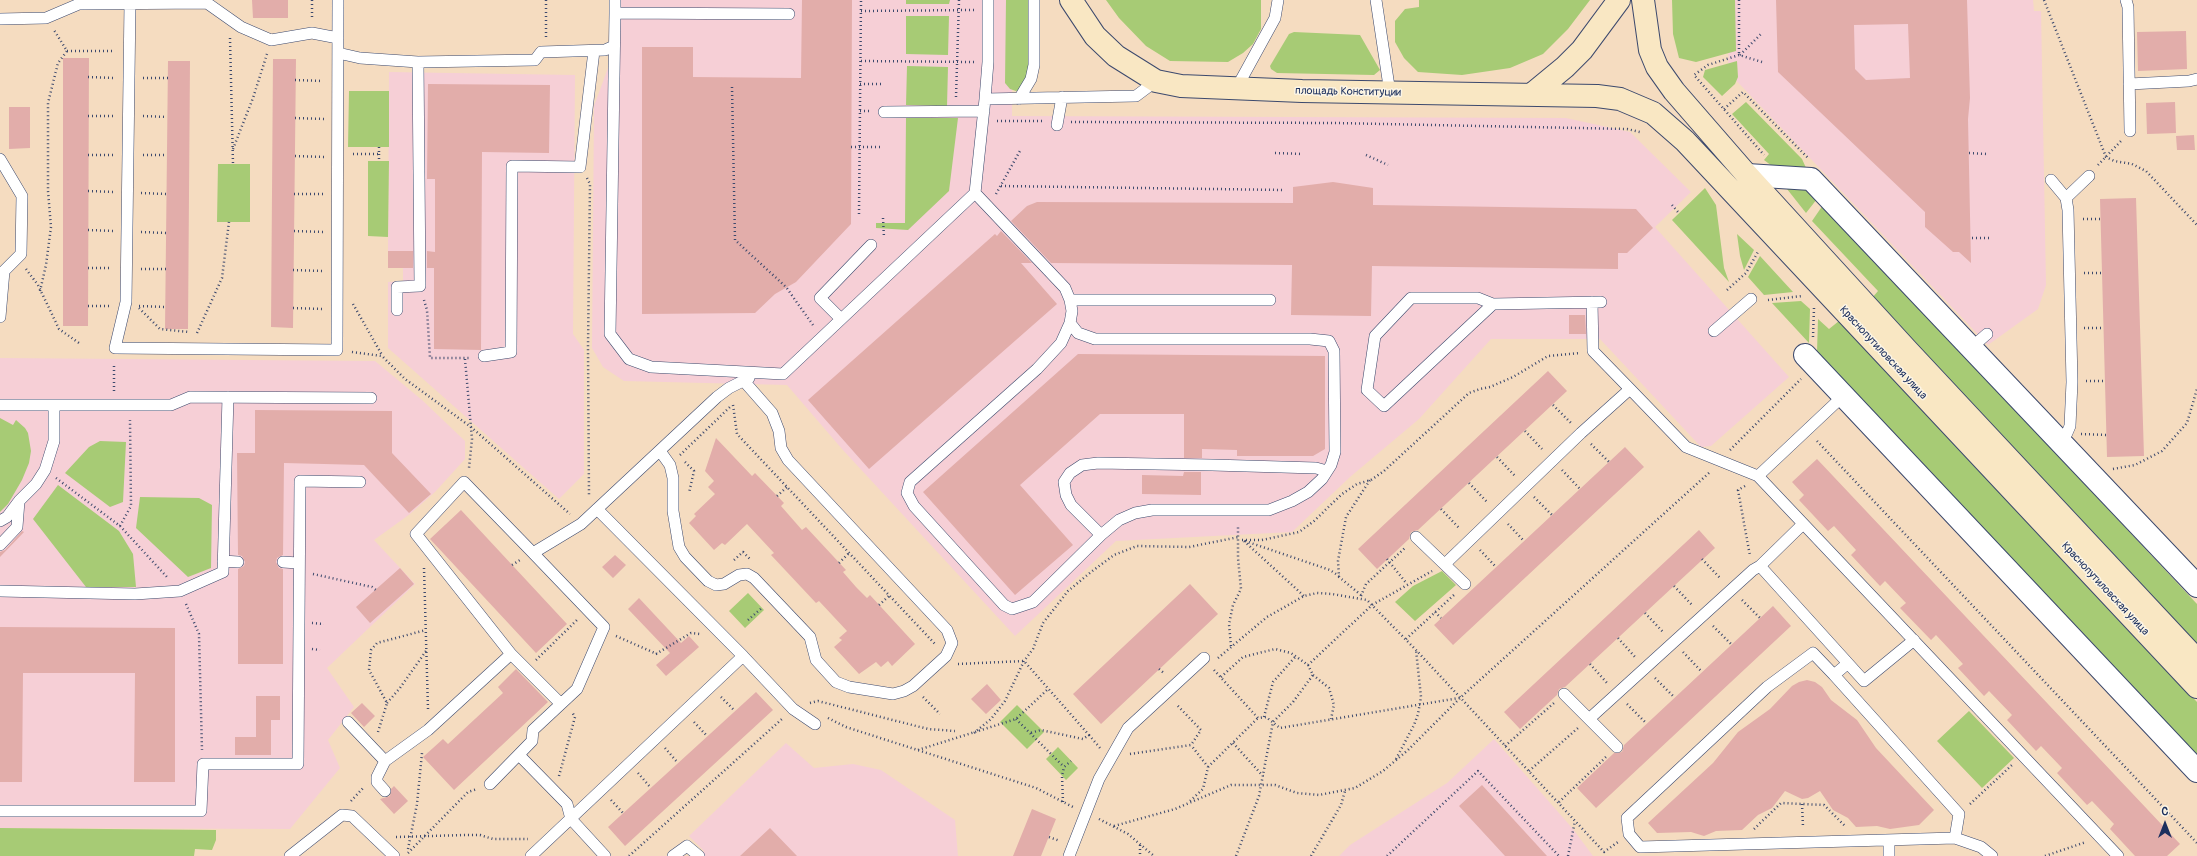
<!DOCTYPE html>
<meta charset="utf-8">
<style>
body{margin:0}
#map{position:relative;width:2197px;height:856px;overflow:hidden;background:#f5dcc0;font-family:Pangolin,sans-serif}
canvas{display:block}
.north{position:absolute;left:2145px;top:804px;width:40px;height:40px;-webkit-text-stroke:3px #fcf5e5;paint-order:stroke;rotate:0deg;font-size:11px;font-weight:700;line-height:16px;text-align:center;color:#1b2f5e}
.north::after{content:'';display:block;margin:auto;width:14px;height:18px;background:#1b2f5e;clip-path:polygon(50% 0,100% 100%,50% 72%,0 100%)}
</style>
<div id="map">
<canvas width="2197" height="856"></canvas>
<div class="north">С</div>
</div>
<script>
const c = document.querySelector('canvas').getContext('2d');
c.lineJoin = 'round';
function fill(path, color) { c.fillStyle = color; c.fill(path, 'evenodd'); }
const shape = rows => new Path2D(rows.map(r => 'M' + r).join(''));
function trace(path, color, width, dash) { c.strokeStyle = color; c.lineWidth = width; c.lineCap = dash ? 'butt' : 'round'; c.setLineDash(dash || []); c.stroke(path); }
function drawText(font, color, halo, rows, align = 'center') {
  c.font = font + ' Pangolin,sans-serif'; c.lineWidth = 3; c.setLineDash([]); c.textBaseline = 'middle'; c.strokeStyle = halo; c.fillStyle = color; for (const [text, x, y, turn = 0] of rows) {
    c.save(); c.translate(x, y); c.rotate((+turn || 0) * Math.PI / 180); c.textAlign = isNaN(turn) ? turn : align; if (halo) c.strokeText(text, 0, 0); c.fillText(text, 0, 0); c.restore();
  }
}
fill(shape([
 [615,0,1012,0,1012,116,1566,118,1630,132,1691,192,1655,227,1789,377,1711,446,1701,447,1600,339,1491,339,1419,419,1350,477,1292,532,1116,541,1015,636,842,449,787,385,624,381,603,367,592,348,594,106,615,49],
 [1730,0,2033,0,2034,11,2041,11,2046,285,2038,309,1988,345,1728,72],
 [389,72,575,75,573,334,584,350,584,474,559,499,388,348,388,282,403,281,403,268,407,268,407,251,388,251],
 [0,358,375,361,422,400,465,441,465,459,435,492,410,514,374,540,415,584,327,668,354,707,328,740,340,768,290,829,0,828],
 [1494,739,1573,829,1593,856,1339,856,1350,845,1447,783],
 [786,743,814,768,853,764,881,770,955,820,958,856,698,856,704,851,689,836]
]), '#f6cfd6');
fill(shape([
 [906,0,950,0,949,4,906,4],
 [1006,0,1036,0,1035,72,1021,90,1016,91,1010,89,1005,83],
 [1106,0,1261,0,1261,29,1253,44,1243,53,1228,62,1170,61,1146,46,1119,18],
 [1419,0,1590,0,1568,29,1543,54,1510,68,1462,75,1418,72,1404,58,1395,42,1395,21,1405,9,1419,7],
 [1672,0,1735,0,1736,51,1696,62,1679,58,1673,34],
 [906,16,949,16,948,55,906,54],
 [1294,32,1360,35,1380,70,1374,75,1277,73,1271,69,1270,66,1289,34],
 [1737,61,1738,77,1735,84,1722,96,1703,77,1705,70],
 [907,66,948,67,947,106,906,105],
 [349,91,389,91,389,147,348,147],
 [1746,102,1802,159,1807,170,1772,166,1764,160,1769,154,1732,114],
 [906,118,958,118,949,191,908,230,876,228,876,223,905,223],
 [368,161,389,161,388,237,368,236],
 [218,164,250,164,250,222,217,222],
 [1705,188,1716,205,1724,268,1729,282,1672,220],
 [1790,188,1807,189,1817,199,1806,213,1787,189],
 [1823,205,2197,604,2197,644,1872,298,1878,291,1812,221],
 [1737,234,1754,250,1744,270,1740,256],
 [1760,256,1793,292,1764,295,1748,277],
 [1801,301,1810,309,1809,343,1772,303],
 [1818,319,1829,329,1839,321,2197,702,2197,756,1817,352],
 [0,418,13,425,16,420,25,428,28,433,31,451,29,463,22,480,8,504,0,512],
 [100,441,126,442,123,502,110,507,65,473,89,447],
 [58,485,119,531,133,554,136,587,86,587,33,519],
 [140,497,199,498,212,505,211,568,188,577,136,528],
 [1442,571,1456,585,1415,621,1395,602,1413,586],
 [748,593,764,610,745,628,729,611],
 [1017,705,1044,732,1027,749,1000,722],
 [1969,711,2014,758,1982,788,1937,741],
 [1058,747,1078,768,1066,780,1046,759],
 [0,828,216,830,216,840,212,850,195,849,194,856,0,856]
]), '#a7cb75');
fill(shape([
 [252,0,288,0,288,18,253,18],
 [802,0,852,0,851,224,796,282,775,294,755,313,642,314,642,47,693,47,693,77,801,78],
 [1776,0,1967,0,1970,98,1968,119,1971,263,1959,252,1953,252,1925,227,1925,212,1778,72],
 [1908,24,1910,78,1866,80,1855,69,1854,25],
 [2186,31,2187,69,2138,71,2137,32],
 [63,58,89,58,88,326,63,326],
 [273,59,296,59,293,328,271,327],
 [168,61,190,61,188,329,165,329],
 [428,84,550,85,549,153,482,152,481,350,434,349,434,268,427,268,427,251,435,252,435,179,427,179],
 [2175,102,2176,133,2147,134,2146,103],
 [9,107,30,107,30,148,9,149],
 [2194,135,2195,150,2177,150,2176,136],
 [1333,182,1373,188,1373,205,1636,209,1653,228,1627,253,1618,253,1618,269,1372,266,1371,316,1291,315,1292,265,1051,263,1011,221,1027,206,1037,202,1293,203,1293,187],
 [2136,198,2144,456,2107,457,2100,199],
 [1001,231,1032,263,1021,263,1057,304,869,469,808,400,995,234,997,236],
 [388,251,413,251,413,268,388,268],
 [1569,315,1585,315,1586,334,1569,334],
 [1078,354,1325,356,1325,449,1313,456,1237,456,1237,450,1202,449,1202,458,1184,458,1184,414,1100,414,1020,485,1073,545,1015,595,923,492],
 [1548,371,1567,391,1418,530,1411,532,1409,539,1377,569,1358,549],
 [255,410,392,411,392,453,431,494,409,513,364,465,284,463,283,555,277,558,276,562,279,568,283,569,283,664,238,664,238,569,244,566,245,562,242,556,238,555,237,453,255,453],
 [716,438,752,476,755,473,784,503,781,506,802,530,806,527,846,570,843,572,856,587,867,598,870,595,915,644,892,666,888,661,881,667,876,662,859,674,834,647,842,640,839,638,847,631,819,601,816,603,771,555,774,553,747,524,725,545,722,543,714,550,689,523,696,516,694,514,715,494,708,487,714,481,705,471],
 [1625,447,1644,467,1453,645,1434,625],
 [1817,459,2180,844,2167,856,2135,856,2110,829,2114,824,2092,801,2087,805,2057,773,2062,768,2041,746,2036,751,2007,720,2012,715,1989,691,1984,696,1958,668,1963,664,1936,635,1931,640,1900,608,1906,603,1885,581,1880,586,1851,555,1856,550,1834,526,1828,531,1799,500,1804,495,1792,482],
 [1184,472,1201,472,1201,495,1142,494,1142,475,1183,476],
 [461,510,567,624,536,653,430,539],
 [1699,530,1715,548,1565,687,1559,689,1557,695,1520,729,1504,712],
 [22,531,24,532,0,557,0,552,5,550],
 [615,555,626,565,613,578,602,567],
 [400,568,414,584,370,623,356,607],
 [1190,584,1218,614,1101,724,1073,694],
 [639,598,681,643,689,636,699,647,666,676,656,665,670,653,628,609],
 [1773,606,1791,626,1596,808,1577,788,1614,753,1622,752,1624,745],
 [0,627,175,628,175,782,134,782,135,673,23,673,22,782,0,782],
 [516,669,548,702,454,790,423,757,443,739,448,744,503,693,498,687],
 [1807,680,1815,682,1822,687,1831,700,1857,720,1876,748,1934,810,1919,825,1890,829,1877,826,1856,827,1848,818,1833,810,1820,791,1808,798,1802,799,1785,791,1772,808,1758,815,1742,830,1716,831,1704,836,1691,832,1657,833,1648,823,1713,763,1738,732,1770,709,1792,686,1799,682],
 [987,684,1001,700,986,714,971,699],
 [756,692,773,710,625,846,608,827],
 [256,696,280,696,280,720,271,720,271,755,235,755,235,737,256,737],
 [362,703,375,716,364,727,351,713],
 [1482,785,1547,856,1505,856,1459,806],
 [394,786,408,801,394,814,380,799,390,796,391,789],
 [1032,809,1056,819,1041,856,1013,856],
 [770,828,797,856,740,856]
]), '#e2adaa');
const service = shape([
 [615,0,615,13,789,14],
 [1376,0,1390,93],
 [2126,0,2128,7,2130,131],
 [130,3,126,302,115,348,337,350,338,0],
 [615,13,610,334,629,359,651,367,783,374,975,193,985,99,1136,96,1156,81],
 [0,19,46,18,79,4,207,3,241,27,271,40,312,33,338,38],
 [338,53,360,58,418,62,535,60,541,52,605,50,614,46],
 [2129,84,2189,81,2197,79],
 [1236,89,1275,18,1278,0],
 [985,99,988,62,988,0],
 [1019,99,1031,79,1034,65,1034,0],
 [884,112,984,111],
 [1057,125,1062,97],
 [0,159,22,196,21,254,4,271,0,317],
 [2051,180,2066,198,2068,210,2072,382,2070,426,2067,433,2059,441],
 [975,193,1065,288,1070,300,1270,300],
 [2066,198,2089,176],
 [1070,300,1072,311,1070,323,1061,343,1037,369,910,482,907,493,914,506,1004,605,1012,609,1033,602,1101,535,1119,520,1135,513,1152,510,1269,510,1292,501,1308,492,1322,479,1331,465,1335,452,1334,351,1329,341,1310,339,1095,339,1078,333,1070,323],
 [1592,302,1593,351,1630,389],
 [1493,304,1478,298,1411,298,1375,336,1367,390,1384,406,1493,304,1601,302],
 [397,310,397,287,420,286,418,62],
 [841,319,820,298,871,245],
 [1714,331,1751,299],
 [1972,347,1987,334],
 [484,356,511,352,512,166,580,167,594,51],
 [1843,396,1758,476,2118,856],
 [0,405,171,405,190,397,371,398],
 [660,451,670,465,673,478,673,511,679,547,685,557,708,581,716,585,724,584,739,575,747,574,754,578,810,637,816,660,836,682,849,687,893,694,904,691,913,686,946,656,952,643,947,630,788,460,781,448,779,431,772,413,743,380],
 [597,509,743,656],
 [0,521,7,517,19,501,36,484,45,470,54,441,54,405],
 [1101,535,1071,505,1066,495,1064,482,1070,473,1082,465,1098,463,1212,465,1316,468,1327,471],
 [1416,537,1465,584],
 [0,545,17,527,19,501],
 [533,553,464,482,416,534,511,654,560,703],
 [223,561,238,562],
 [283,562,298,563],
 [1445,564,1581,433,1630,389,1686,447,1758,476],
 [1760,566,1864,681,1914,640],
 [0,591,135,594,180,591,223,572,228,397],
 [1847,664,1834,675,1813,653,1767,687,1627,818,1629,834,1640,847,1955,838,1981,847,1992,856],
 [1834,675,1959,814,1955,838],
 [1564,694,1617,747],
 [1589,719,1753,570,1760,566,1803,524],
 [348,722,385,761],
 [519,755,567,804,571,819,605,856],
 [490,784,532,741,533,730,577,689,604,627,533,553,581,524,717,397,729,388,749,378],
 [385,791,377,782,377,777,385,761,428,730,511,654],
 [0,811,201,811,203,764,298,764,300,481,360,482],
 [1889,840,1889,856],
 [290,856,342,815,352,816,394,856],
 [531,856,743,656,793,709,815,724],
 [673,856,687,846,699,856],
 [1069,856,1099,779,1128,728,1204,658]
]);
const minor = shape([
 [1747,175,1811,179,2197,586],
 [1805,355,2197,771]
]);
const secondary = shape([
 [1071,0,1095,36,1116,56,1156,81,1181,86,1302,91,1597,96,1620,99,1653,113,1685,141,2197,687],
 [1643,0,1650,50,1657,67,1674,91,1747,175,1907,350,2197,660],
 [1531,95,1565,67,1582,50,1619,0]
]);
trace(service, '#3c496d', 12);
trace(minor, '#3c496d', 24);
trace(secondary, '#3c496d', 24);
trace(shape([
 [312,0,312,19],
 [1739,0,1739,55],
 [2044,0,2106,157,2114,161,2132,164,2146,171,2197,225],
 [861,11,975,10],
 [546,37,546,0],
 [230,38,233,164],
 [67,51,114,51],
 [1740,55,1761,34],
 [861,61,974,62],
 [1762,62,1739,55,1708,65,1694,75,1764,155],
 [88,77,114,78],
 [143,78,168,78],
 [295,80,323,81],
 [860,84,883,84],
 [732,87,735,240,786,287,813,325],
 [956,97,959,0],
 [1724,109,1743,92,1809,159],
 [860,111,869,111],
 [88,116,114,116],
 [143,116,167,117],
 [295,118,324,119],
 [997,121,1042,121],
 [1071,122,1335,123,1627,129,1640,132],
 [851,147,883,147],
 [233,149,253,98,267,54],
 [1275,153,1303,154],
 [1969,153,1988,154],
 [353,154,379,154,379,147],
 [379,154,379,161],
 [88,155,114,155],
 [143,155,167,155],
 [1366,155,1388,165],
 [295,156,324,157],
 [2098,165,2121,141],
 [587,178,590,184,588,347,589,496],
 [1001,186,1284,190],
 [88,191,114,192],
 [141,193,166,194],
 [294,194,324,194],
 [996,194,1021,149],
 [1672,205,1678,212],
 [859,214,861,0],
 [883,218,884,238],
 [2083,219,2100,219],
 [88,230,114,231],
 [294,231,323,232],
 [141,232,166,233],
 [1972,238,1991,238],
 [88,268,112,268],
 [26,269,38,285,59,329,79,343],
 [141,269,166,269],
 [293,270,323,271],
 [2084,273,2102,273],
 [1727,290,1746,273,1759,250],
 [40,291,46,265,51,227,48,191,48,103,58,63,67,51,54,30],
 [424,300,427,310,430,358,471,358],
 [1768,300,1802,296],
 [353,304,382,355],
 [88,306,110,306],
 [139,306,165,307],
 [139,308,160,329,189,332],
 [293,308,323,309],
 [2084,328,2104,328],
 [197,333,222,278,229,222],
 [1813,337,1814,308],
 [352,352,382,356,405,379,471,427,570,514],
 [465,359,472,439,469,468],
 [2086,381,2105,381],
 [114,391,114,365],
 [733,405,737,434,935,644],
 [1553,405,1571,423],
 [1525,431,1542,449],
 [2081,434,2107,435],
 [1817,441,2197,843],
 [1591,444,1609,462],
 [1730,450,1801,379],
 [680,455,730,407],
 [1497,457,1516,477],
 [685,462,694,471,689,493],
 [2113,469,2135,465,2162,451,2187,423,2197,389],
 [1562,470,1580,489],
 [56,478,120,526,167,577],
 [1469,483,1488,503],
 [1745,486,1738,490,1750,556],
 [777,496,787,487],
 [1534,497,1552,515],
 [1441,509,1460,529],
 [1508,524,1524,541],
 [120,526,131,506,130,420],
 [1242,540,1262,540,1299,532,1314,521,1342,494,1357,484,1371,480,1384,471,1469,393,1480,389,1490,387,1513,377,1548,356,1580,353],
 [1244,541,1304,596],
 [1245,541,1330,570,1339,576],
 [1480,550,1496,567],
 [1387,559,1407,584],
 [1702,559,1721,579],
 [734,560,743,552,750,559],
 [839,563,849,553],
 [512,565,520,560],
 [424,568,428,709],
 [313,574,372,587,376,590],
 [1674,586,1693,606],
 [1361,595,1339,577,1338,561,1346,517,1370,480],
 [1361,596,1366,584,1406,547],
 [1742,600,1760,618],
 [186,604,199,634,202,750],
 [879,605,889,596],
 [1435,612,1441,618],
 [1645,613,1664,633],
 [748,620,763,607],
 [312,623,324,624],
 [1713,626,1731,644],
 [616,636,657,654],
 [1618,638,1635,657],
 [1406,639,1455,594],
 [1231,646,1229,624,1233,605,1241,589,1238,558,1238,525],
 [312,649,320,650],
 [1683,652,1702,672],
 [656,654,691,633,700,634],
 [1218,658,1267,617,1304,596,1317,593,1332,594,1367,600,1416,650,1604,852,1618,842],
 [536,660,577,620],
 [958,664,1024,661,1089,735,1083,739,1041,730,1030,733],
 [1590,664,1607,683],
 [1159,669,1165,674],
 [1214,670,1258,718,1266,717,1280,728,1459,698],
 [1313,675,1329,688,1334,705,1331,719],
 [1221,677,1243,657,1275,649,1291,653,1308,665,1372,605,1432,571],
 [1655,678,1674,697],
 [721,697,735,711],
 [923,697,940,714],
 [387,703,400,688,426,651],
 [810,703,818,701,928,729,955,731],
 [1627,704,1646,723],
 [1264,717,1273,682,1296,656],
 [828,718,846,727,1036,788,1073,807],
 [1016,719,1064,767],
 [694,722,707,736],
 [378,732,387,703,369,670,371,650,377,643,426,630],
 [974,733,991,719,1005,701,1024,661,1033,649,1043,623,1068,591,1091,572,1114,555,1137,546,1189,547,1239,537],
 [1089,735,1100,748],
 [1233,743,1263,776],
 [1505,746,1554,703],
 [665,748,678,763],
 [918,750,1016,719,1048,689],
 [1130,754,1191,745,1201,730,1176,704],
 [1396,759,1414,725,1418,714,1421,697,1416,650],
 [1208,767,1258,718],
 [1529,771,1578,728],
 [638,773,651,788],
 [559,776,575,717,572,712],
 [611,800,623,813],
 [351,801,364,787],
 [1190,801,1203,789,1208,767,1191,745],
 [1063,802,1062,776,1064,767,1071,761],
 [1559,802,1607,756],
 [1802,804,1803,827],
 [1970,804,2012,765],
 [1099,819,1128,834,1154,856],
 [1114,826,1175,809,1231,785,1275,785,1297,793,1319,795,1355,788,1383,771,1408,750,1460,698,1710,472],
 [1754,829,1781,803,1824,805,1845,826],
 [396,837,465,835,480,835,493,839,528,839],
 [1049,837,1060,841],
 [1140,845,1140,856],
 [408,849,417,804,422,753],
 [408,853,468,792,477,789],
 [629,856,782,719],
 [1236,856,1259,796,1273,722,1293,702,1313,675,1308,665],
 [1311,856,1341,805,1345,791],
 [1387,856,1478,771,1559,856],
 [1568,856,1575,821],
 [2045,856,2086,842]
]), '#3c496d', 2.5, [1, 3]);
trace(service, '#fff', 11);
trace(minor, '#fff', 22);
trace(secondary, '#f9e7c3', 22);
drawText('11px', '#1b2f5e', '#fcf5e5', [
 ["площадь Конституции",1348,92,1],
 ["Краснопутиловская улица",1883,353,47],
 ["Краснопутиловская улица",2105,589,47]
]);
</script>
